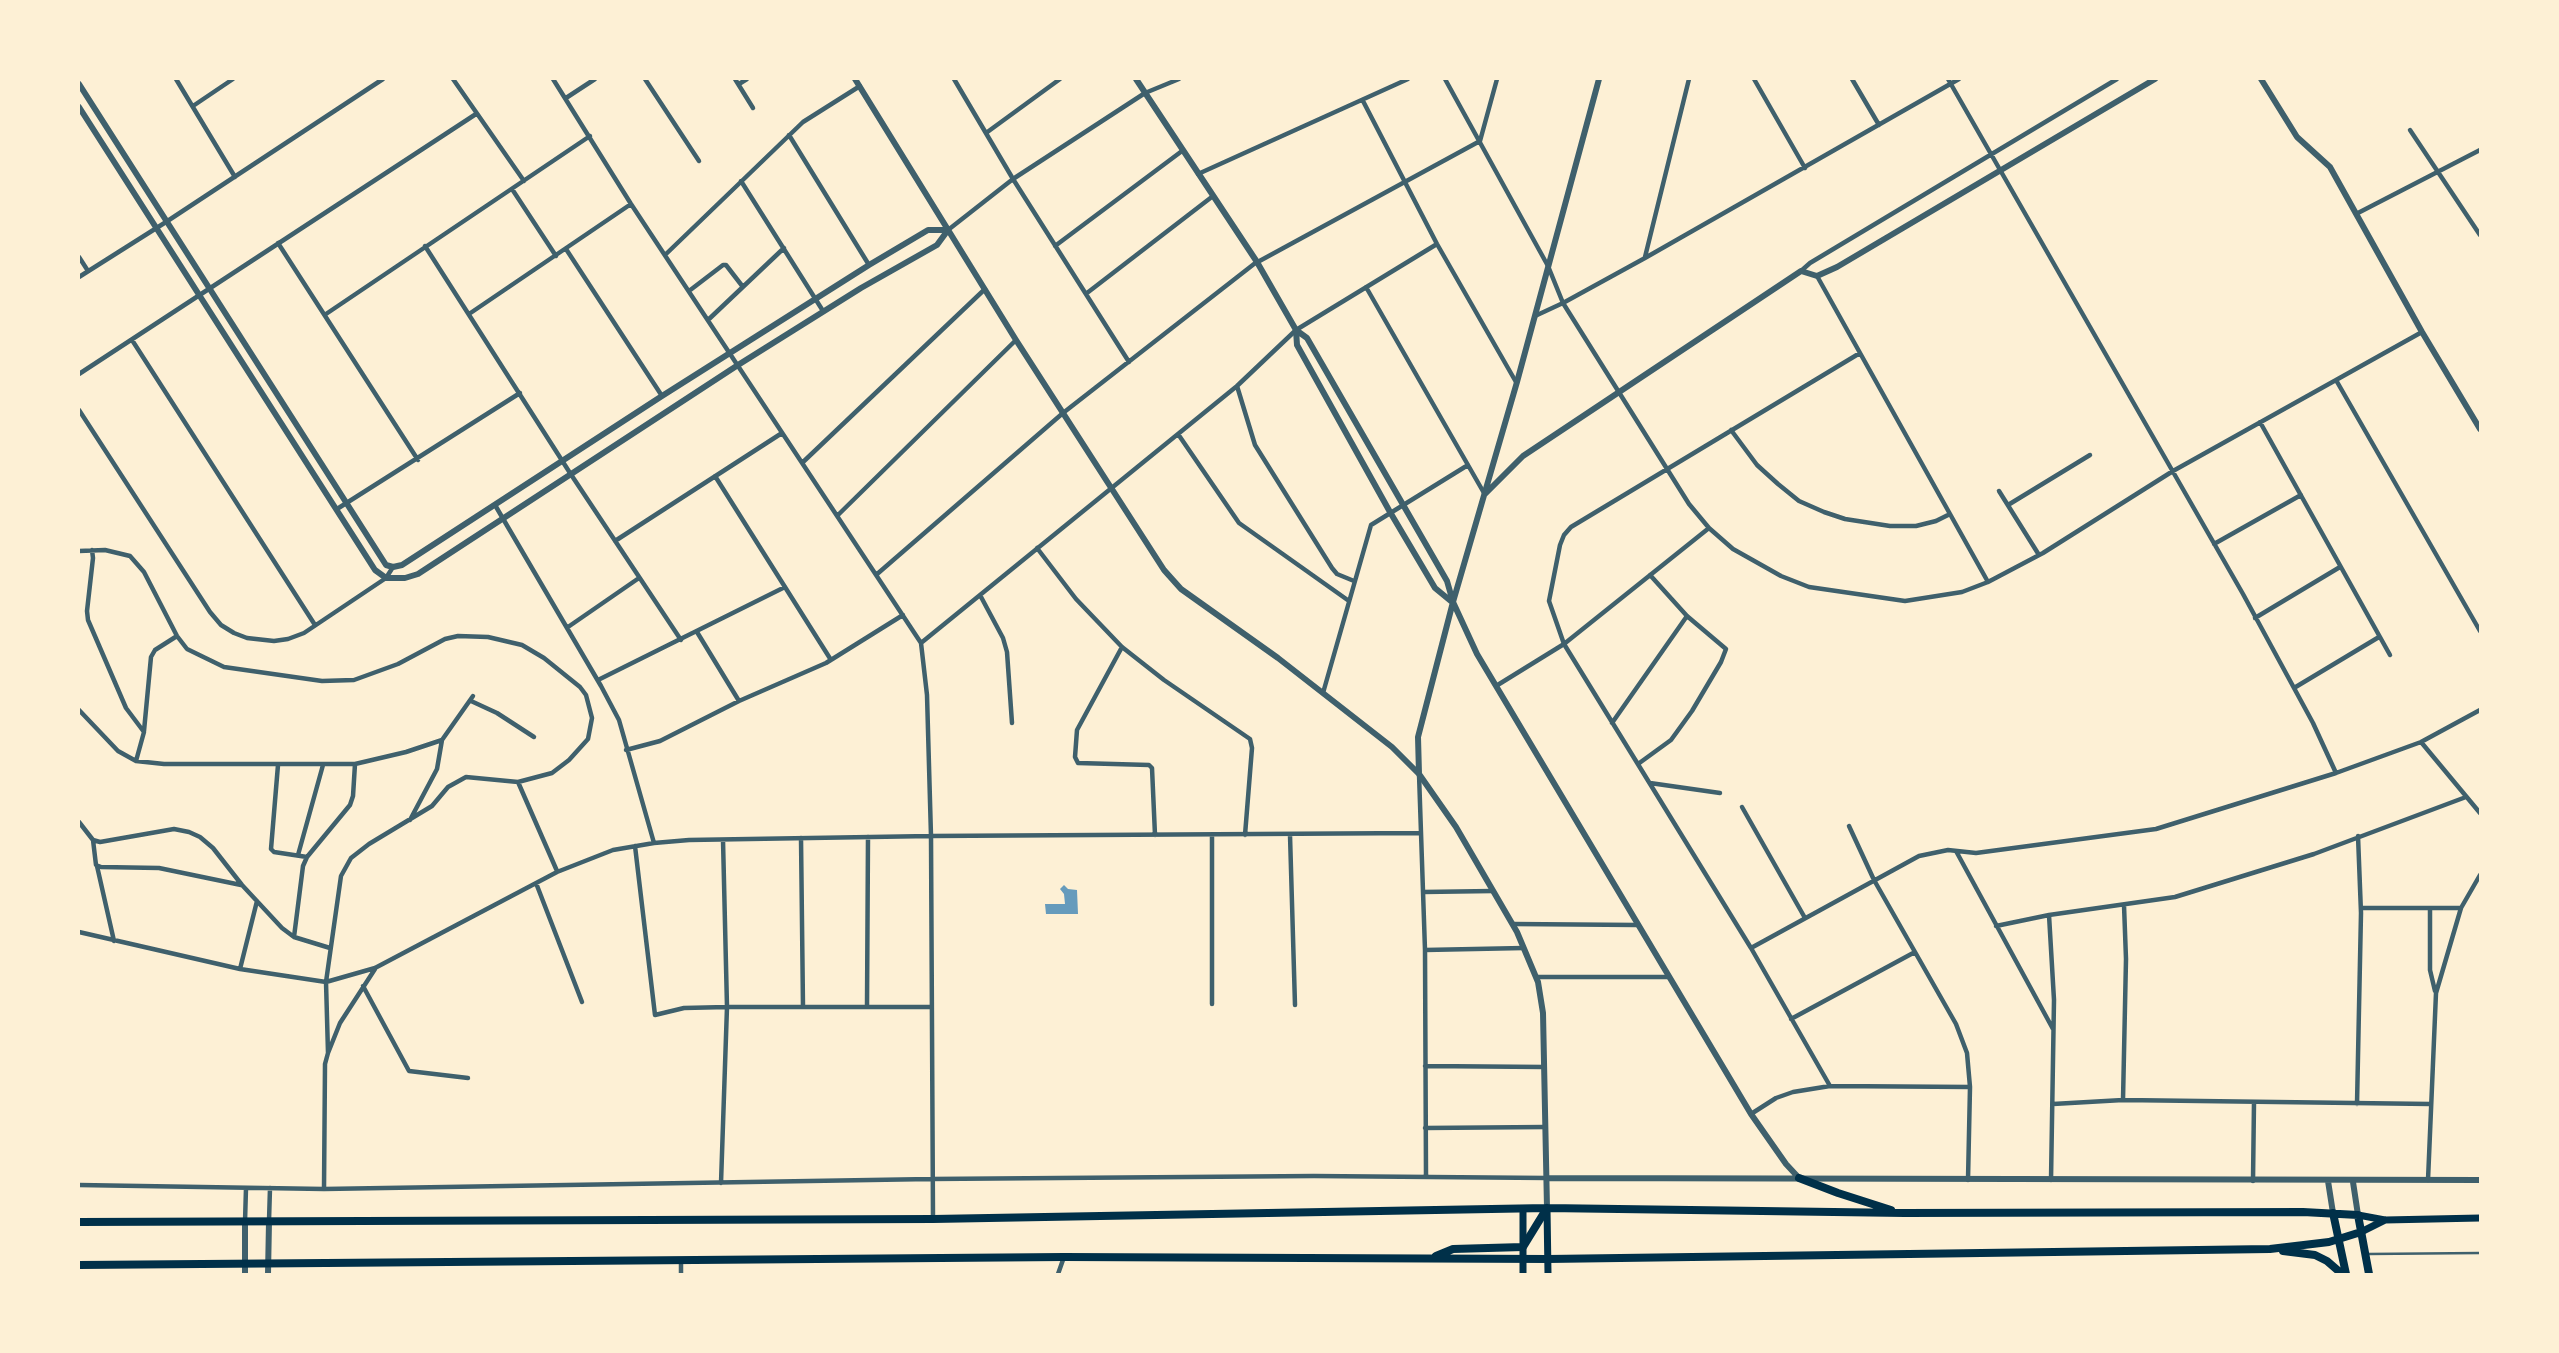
<!DOCTYPE html>
<style>
body{margin:0}
#map{position:relative;width:2559px;height:1353px;overflow:hidden;background:#fdf0d5;font-family:Rubik,sans-serif}
canvas{display:block}
.frame{position:absolute;inset:0;border:80px solid #fdf0d5;pointer-events:none}
</style>
<div id="map">
<canvas width="2559" height="1353"></canvas>
<div class="frame"></div>
</div>
<script>
const c = document.querySelector('canvas').getContext('2d');
c.lineJoin = 'round';
function fill(path, color) { c.fillStyle = color; c.fill(path, 'evenodd'); }
const shape = rows => new Path2D(rows.map(r => 'M' + r).join(''));
function trace(path, color, width, dash) { c.strokeStyle = color; c.lineWidth = width; c.lineCap = dash ? 'butt' : 'round'; c.setLineDash(dash || []); c.stroke(path); }
fill(shape([
 [1064,885,1068,889,1077,890,1078,914,1046,914,1045,904,1065,904,1064,894,1060,889]
]), '#669bbc');
trace(shape([
 [2368,1254,2480,1253]
]), '#3f606c', 2.5);
trace(shape([
 [176,79,235,177],
 [453,79,524,181],
 [553,79,631,204,921,643,927,695,931,836,933,1219],
 [645,79,699,161],
 [735,79,753,108],
 [954,79,1013,179,1129,362],
 [1445,79,1548,266,1563,303,1689,504,1709,528,1733,549,1781,576,1809,587,1905,601,1962,592,1988,582,2043,553,2173,471,2422,332],
 [1754,79,1805,168],
 [1852,79,1879,125],
 [1948,79,2243,594,2313,723,2336,773],
 [739,84,747,79],
 [566,98,595,79],
 [1363,101,1437,244,1516,382],
 [193,106,233,79],
 [2410,130,2480,235],
 [986,133,1060,79],
 [789,135,869,265],
 [1198,174,1408,79],
 [741,181,823,311],
 [512,189,556,256],
 [2356,214,2480,150],
 [948,230,1013,179,1145,93,1179,79],
 [278,243,418,460],
 [425,246,570,473,681,640],
 [1055,246,1182,151],
 [566,249,662,396],
 [665,255,803,122,860,86],
 [79,257,88,271],
 [1645,257,1689,79],
 [1801,271,1810,263,2117,79],
 [1817,276,1988,582],
 [79,277,166,222,383,79],
 [1366,287,1484,493],
 [689,291,723,265,726,265,743,287],
 [1087,293,1213,196],
 [326,314,590,136],
 [469,314,631,204],
 [1535,316,1563,303,1645,258,1959,79],
 [708,320,784,248],
 [132,340,315,625],
 [79,374,476,114],
 [2336,380,2480,631],
 [1237,386,1255,445,1332,568,1337,574,1354,581],
 [79,410,210,612,221,625,234,633,247,638,274,641,288,639,304,633,386,578,393,567],
 [2260,422,2390,655],
 [1731,430,1757,465,1778,484,1799,501,1824,512,1845,519,1890,526,1916,526,1936,521,1950,514],
 [1178,434,1239,523,1349,601],
 [802,463,985,289],
 [715,476,831,660],
 [1999,491,2039,555],
 [495,505,601,686,619,720,654,843],
 [2008,505,2090,455],
 [337,509,520,393],
 [838,515,1016,340],
 [615,541,782,433],
 [2214,544,2301,495],
 [1037,548,1076,599,1122,647,1164,680,1250,739,1252,748,1245,835],
 [92,550,93,558,87,611,88,620,126,708,144,732,136,761],
 [79,551,105,550,130,556,144,572,177,636,187,649,224,667,322,681,354,680,398,664,445,639,458,636,488,637,522,645,544,658,580,687,586,695,592,718,588,739,569,760,552,773,518,782,466,777,448,787,432,806,369,844,351,858,341,876,326,982,328,1053],
 [876,575,1063,413,1254,264,1480,141,1497,79],
 [980,595,1003,638,1007,652,1012,723],
 [2255,618,2340,567],
 [568,627,639,578],
 [697,632,739,701],
 [921,643,1237,386,1296,330,1437,244],
 [1122,647,1077,730,1075,757,1078,763,1149,765,1152,768,1155,835],
 [598,680,785,587],
 [1496,686,1564,644,1709,528],
 [2294,688,2379,637],
 [1323,693,1371,525,1468,465],
 [471,701,497,713,534,737],
 [79,710,118,751,136,761,164,764,355,764,406,752,442,740],
 [1612,723,1687,616],
 [144,731,151,657,155,650,177,636],
 [2421,742,2480,813],
 [626,750,660,741,739,701,826,663,903,615],
 [1638,764,1671,740,1692,711,1721,662,1726,649,1687,616,1650,575],
 [278,765,271,849,274,852,307,857],
 [1419,774,1425,950,1426,1177],
 [518,782,557,871],
 [1650,783,1720,793],
 [1742,807,1805,918],
 [410,820,437,769,442,740,473,696],
 [79,822,93,840,100,842,174,829,189,832,200,837,213,848,242,885,282,928,294,937,330,948],
 [1849,826,1874,880,1956,1024,1967,1053,1970,1087,1968,1180],
 [1212,835,1212,1004],
 [1290,835,1295,1005],
 [801,838,803,1007],
 [93,840,96,865,101,867,159,868,241,885],
 [635,846,655,1015,684,1008,727,1007,931,1007],
 [1956,851,2053,1029],
 [298,855,323,765],
 [97,866,114,941],
 [536,883,582,1002],
 [1423,892,1493,891],
 [2361,908,2461,908],
 [2430,908,2430,970,2435,991],
 [2049,915,2054,1000,2051,1180],
 [1513,924,1637,925],
 [1996,926,2049,915,2175,897,2314,854,2466,797],
 [79,932,240,969,326,982,375,968,557,872,613,850,654,843,689,840,931,836,1421,833],
 [294,937,303,866,307,857,350,805,353,796,355,764],
 [1751,948,1919,856,1948,850,1976,853,2156,829,2336,773,2421,742,2480,710],
 [1425,950,1524,948],
 [240,969,257,901],
 [1536,977,1668,977],
 [363,986,409,1071,468,1078],
 [867,1007,868,837],
 [1791,1019,1915,952],
 [1425,1066,1544,1067],
 [1830,1086,1751,948,1564,644,1549,601,1560,545,1564,535,1571,527,1860,353],
 [2123,1100,2126,959,2124,905],
 [2053,1104,2123,1100,2430,1104],
 [2357,1104,2361,913,2358,836],
 [1751,1114,1776,1098,1793,1092,1830,1086,1970,1087],
 [1425,1128,1545,1127],
 [2428,1180,2436,993,2461,908,2480,875],
 [2253,1181,2254,1102],
 [721,1183,727,1007,723,840],
 [79,1185,324,1189,931,1179,1314,1176,1547,1178],
 [324,1189,325,1064,328,1053,340,1023,375,969],
 [269,1221,270,1188],
 [245,1222,246,1188],
 [681,1261,681,1274],
 [1058,1274,1064,1257]
]), '#3f606c', 4.5);
trace(shape([
 [855,79,1016,340,1164,570,1181,589,1278,658,1392,747,1419,774,1456,827,1517,932,1538,982,1543,1013,1547,1208],
 [1136,79,1257,262,1296,330,1307,338,1447,581,1453,602,1477,654,1751,1114,1786,1164,1799,1178],
 [2261,79,2297,137,2330,167,2422,332,2480,429],
 [79,84,386,565,393,567,402,565,662,396,869,265,928,230,948,230],
 [79,107,375,570,386,578,405,578,418,574,738,365,861,288,937,245,948,230],
 [1296,330,1297,345,1390,512,1435,588,1452,602],
 [1485,494,1523,456,1801,271,1817,276,1837,267,2155,79],
 [1419,774,1418,737,1453,602,1517,382,1599,79],
 [1547,1178,2480,1180],
 [2328,1181,2333,1213],
 [2353,1182,2358,1215],
 [245,1274,245,1222],
 [268,1274,269,1222]
]), '#3f606c', 6);
trace(shape([
 [1547,1208,1548,1274],
 [1523,1209,1523,1274],
 [2358,1215,2385,1220,2480,1218],
 [2361,1232,2385,1220]
]), '#003049', 7);
trace(shape([
 [1799,1178,1838,1193,1891,1210],
 [2333,1213,2346,1274],
 [79,1222,933,1219,1547,1208,1905,1213,2303,1212,2358,1215,2369,1274],
 [2283,1251,2315,1255,2327,1261,2342,1274],
 [1436,1256,1453,1249,1523,1247,1547,1208],
 [79,1265,1064,1257,1548,1259,2270,1249,2329,1242,2361,1232]
]), '#003049', 8);
</script>
